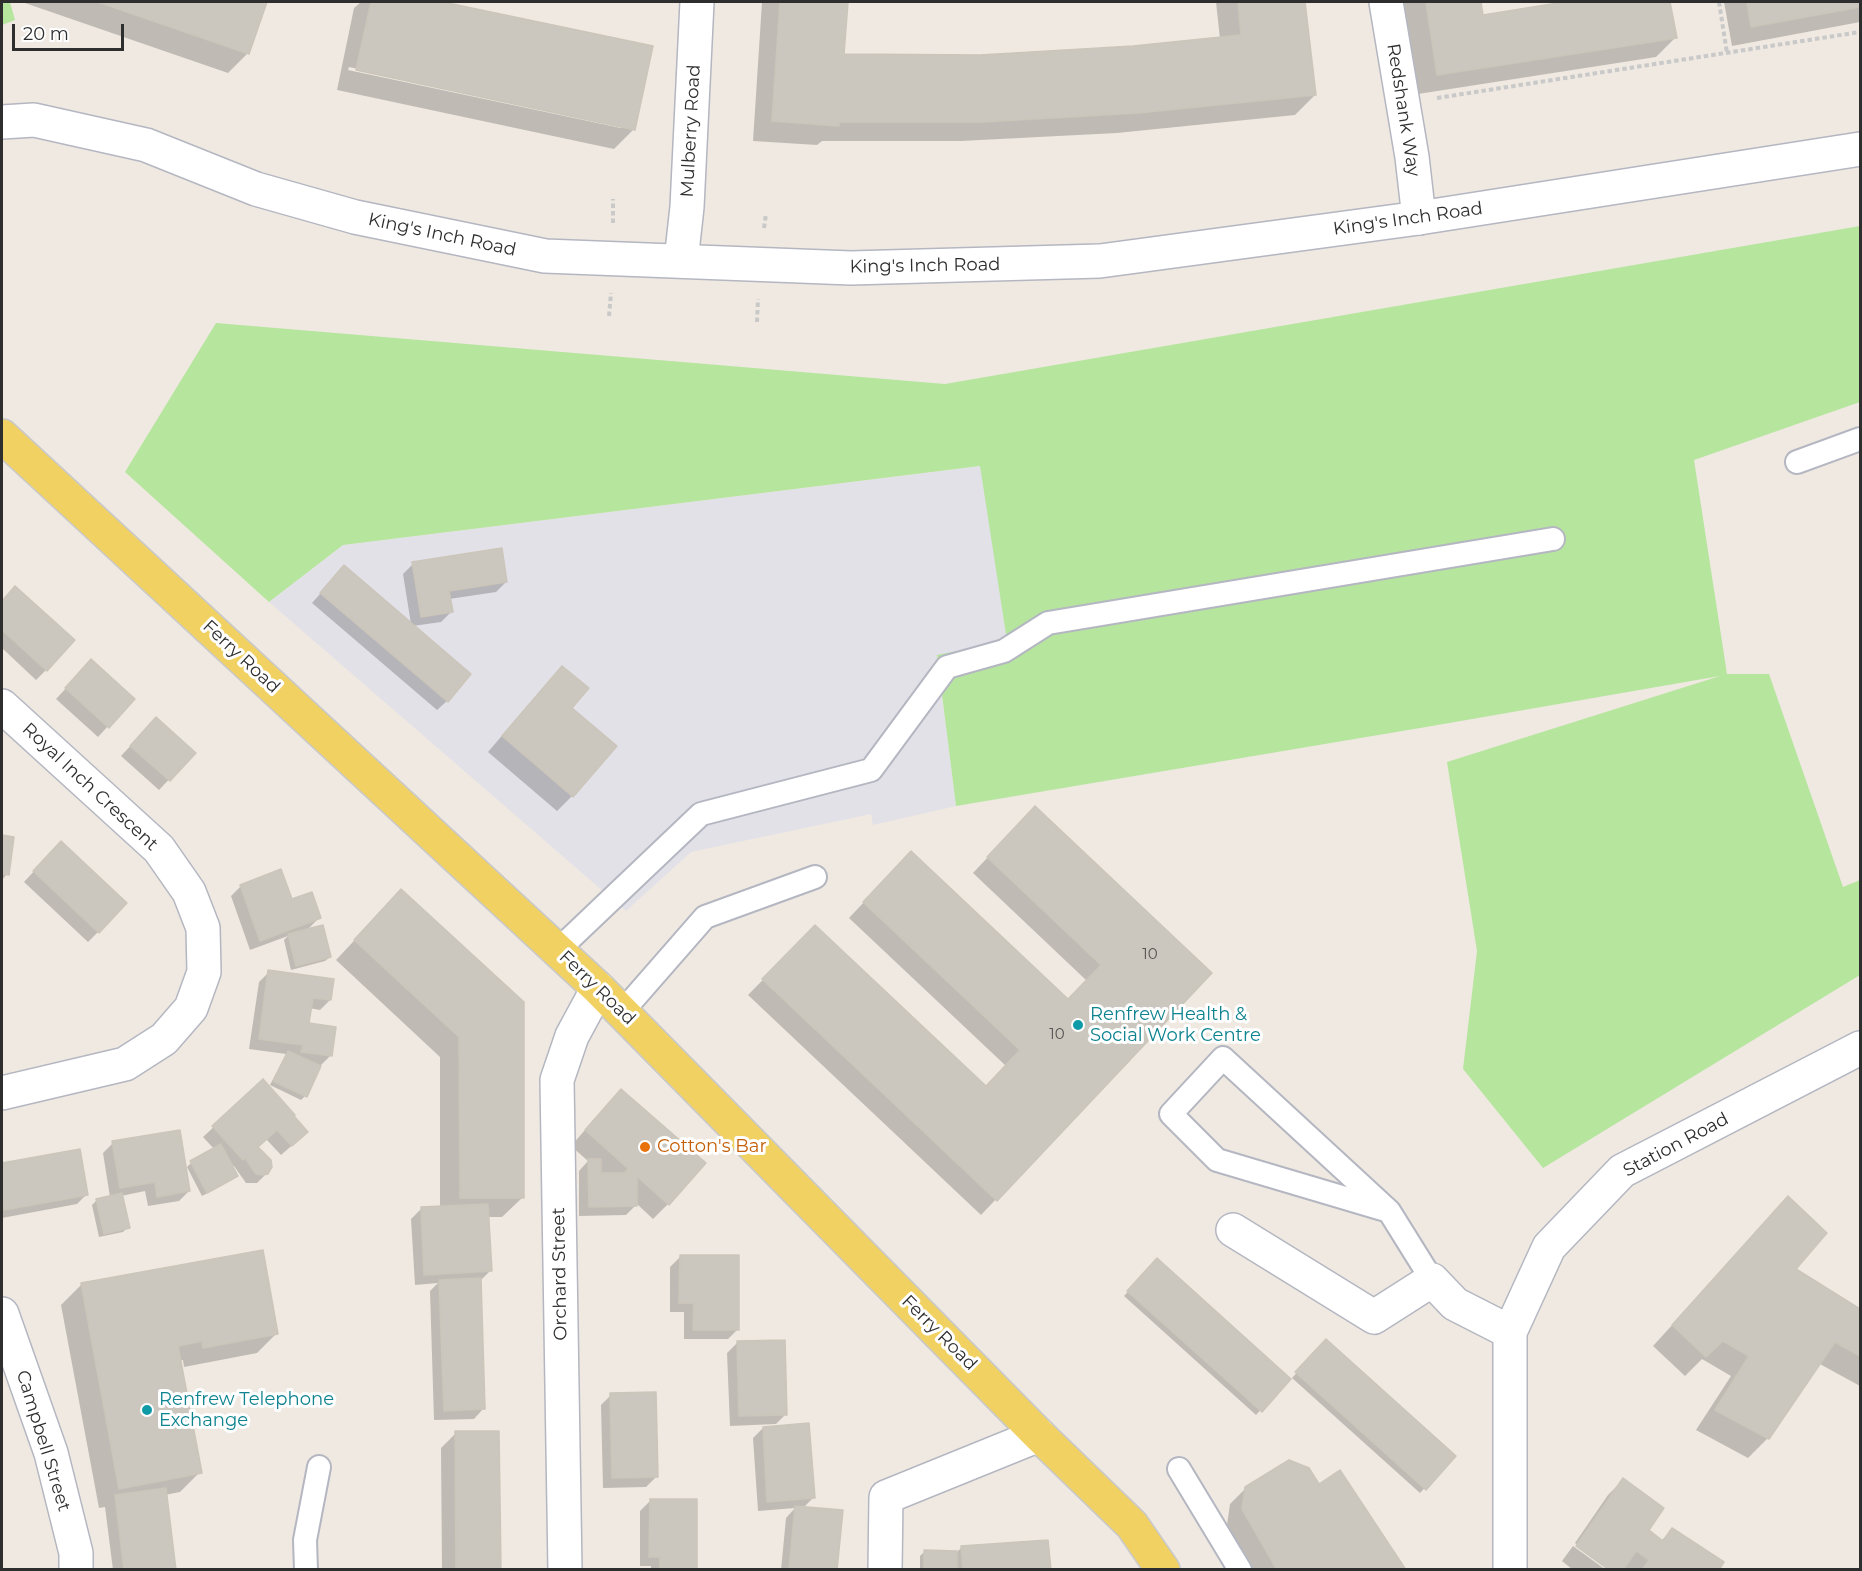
<!DOCTYPE html>
<style>
body{margin:0}
#map{position:relative;width:1862px;height:1571px;overflow:hidden;background:#efe9e1;font-family:Montserrat,sans-serif}
canvas{display:block}
.frame{position:absolute;inset:0;border:3px solid #2e2e2e;pointer-events:none}
.scale{position:absolute;left:12px;top:24px;width:112px;height:27px;box-sizing:border-box;border:3px solid #2e2e2e;border-top:0;padding-left:8px;font-size:18px;line-height:21px;white-space:nowrap;color:#2e2e2e;-webkit-text-stroke:4px #fff;paint-order:stroke}
</style>
<div id="map">
<canvas width="1862" height="1571"></canvas>
<div class="frame"></div>
<div class="scale">20 m</div>
</div>
<script>
const c = document.querySelector('canvas').getContext('2d');
c.lineJoin = 'round';
function fill(path, color) { c.fillStyle = color; c.fill(path, 'evenodd'); }
const shape = rows => new Path2D(rows.map(r => 'M' + r).join(''));
function trace(path, color, width, dash) { c.strokeStyle = color; c.lineWidth = width; c.lineCap = dash ? 'butt' : 'round'; c.setLineDash(dash || []); c.stroke(path); }
function drawText(font, color, halo, rows, align = 'center') {
  c.font = font + ' Montserrat,sans-serif'; c.lineWidth = 6; c.setLineDash([]); c.textBaseline = 'middle'; c.strokeStyle = halo; c.fillStyle = color; for (const [text, x, y, turn = 0] of rows) {
    c.save(); c.translate(x, y); c.rotate((+turn || 0) * Math.PI / 180); c.textAlign = isNaN(turn) ? turn : align; if (halo) c.strokeText(text, 0, 0); c.fillText(text, 0, 0); c.restore();
  }
}
fill(shape([
 [981,466,1007,641,937,656,956,806,873,825,871,814,691,852,626,911,269,602,343,545]
]), '#e3e1e8');
fill(shape([
 [2,2,10,2,15,20,2,25],
 [1860,226,1860,402,1694,460,1727,674,1769,674,1843,887,1860,880,1860,975,1543,1168,1463,1069,1477,951,1447,762,1720,676,1426,727,956,806,937,655,1007,641,980,466,343,545,269,602,125,472,216,323,945,384]
]), '#b6e59e');
fill(shape([
 [22,2,265,2,248,53,228,73],
 [361,2,436,2,651,47,634,129,614,149,337,90,354,8],
 [349,67,621,125,621,128,348,70],
 [762,2,846,2,842,56,980,56,1133,47,1220,39,1216,2,1304,2,1315,95,1295,115,1117,133,961,141,822,141,817,145,753,141],
 [1403,2,1479,2,1482,17,1573,2,1669,2,1675,38,1656,57,1418,94],
 [1724,2,1860,2,1860,22,1732,46],
 [413,564,506,582,496,592,449,599,451,612,441,622,413,626,447,701,437,710,312,603,344,567,411,624,403,574],
 [15,588,46,670,36,680,2,648,2,602],
 [562,668,570,708,572,796,557,811,488,752,547,683],
 [82,671,133,699,98,737,56,699],
 [146,729,194,753,159,790,121,756],
 [1020,823,1210,973,981,1215,748,995,815,927,985,1088,1006,1066,849,918,896,868,1068,1001,1087,981,973,873],
 [2,837,12,838,7,874,2,880],
 [51,853,98,932,88,942,24,882],
 [241,886,319,918,306,931,330,957,325,961,291,970,284,940,288,936,250,950,231,896],
 [382,911,522,1002,522,1198,502,1217,488,1217,490,1271,480,1281,484,1408,474,1419,434,1420,430,1291,438,1283,415,1285,411,1219,421,1209,440,1208,440,1057,336,960],
 [269,972,330,1000,320,1010,309,1008,307,1024,330,1056,320,1066,305,1096,301,1100,270,1085,286,1054,249,1049,259,982],
 [262,1082,296,1142,281,1155,266,1139,257,1148,267,1173,257,1183,246,1183,234,1166,232,1167,237,1176,232,1180,202,1196,187,1167,191,1163,215,1150,203,1137],
 [606,1106,668,1204,653,1219,637,1204,626,1215,579,1216,579,1171,588,1161,571,1146],
 [113,1143,189,1191,179,1201,148,1206,145,1191,121,1196,128,1227,123,1232,99,1237,92,1205,97,1200,110,1197,103,1153],
 [79,1150,87,1194,77,1204,2,1218,2,1165],
 [1788,1198,1794,1269,1860,1311,1860,1386,1818,1363,1768,1438,1748,1458,1696,1430,1731,1376,1702,1359,1685,1376,1653,1346],
 [261,1251,276,1334,257,1353,184,1367,183,1360,179,1361,200,1472,180,1492,165,1495,175,1570,113,1570,105,1507,99,1508,61,1305,81,1285],
 [680,1257,738,1329,728,1339,684,1339,684,1312,670,1312,670,1267],
 [1157,1260,1289,1379,1256,1415,1124,1296],
 [1326,1341,1454,1456,1420,1493,1292,1378],
 [737,1343,786,1414,776,1424,730,1426,727,1353],
 [611,1395,656,1477,646,1487,603,1488,601,1405],
 [763,1428,813,1498,803,1508,836,1570,781,1570,786,1518,795,1508,758,1511,753,1438],
 [456,1433,500,1570,442,1570,441,1448],
 [1623,1480,1646,1531,1661,1541,1672,1530,1717,1570,1626,1570,1622,1567,1611,1570,1575,1543,1608,1495],
 [1319,1486,1404,1570,1253,1570,1227,1525,1230,1504,1246,1488],
 [650,1501,696,1570,651,1570,651,1566,640,1566,640,1511],
 [1573,1546,1606,1570,1573,1570,1562,1561],
 [962,1547,1049,1570,920,1570,920,1556,925,1551,957,1552]
]), '#0003');
const building = shape([
 [98,2,267,2,249,54,98,2],
 [371,2,443,2,653,46,635,130,356,70,371,2],
 [780,2,848,2,844,54,980,55,1133,46,1241,35,1238,2,1305,2,1316,95,1138,113,982,122,839,122,839,126,772,121,780,2],
 [1426,2,1481,2,1483,15,1564,2,1670,2,1677,38,1437,75,1426,2],
 [1747,2,1860,2,1860,7,1751,27,1747,2],
 [502,548,507,582,449,591,453,612,421,617,412,562,502,548],
 [344,565,471,674,448,702,320,593,344,565],
 [15,586,75,640,47,671,2,630,2,601,15,586],
 [91,659,135,699,109,728,65,688,91,659],
 [562,666,589,688,572,708,617,746,573,797,502,736,562,666],
 [156,717,196,753,170,781,130,746,156,717],
 [1035,806,1212,973,997,1201,762,979,815,925,986,1086,1020,1050,863,902,911,851,1068,999,1101,965,987,857,1035,806],
 [2,835,14,837,9,875,2,874,2,835],
 [61,841,127,903,99,933,33,871,61,841],
 [281,869,292,899,312,892,321,918,260,941,240,885,281,869],
 [401,889,524,1002,524,1198,460,1198,459,1037,354,940,401,889],
 [323,925,331,957,296,966,288,934,323,925],
 [268,970,334,979,331,1000,313,998,309,1023,336,1027,332,1056,301,1052,303,1045,259,1039,268,970],
 [288,1051,321,1066,307,1097,273,1081,288,1051],
 [263,1079,295,1115,294,1116,308,1132,292,1146,277,1130,258,1147,271,1160,272,1167,268,1174,262,1175,256,1174,245,1158,243,1160,212,1126,263,1079],
 [621,1089,706,1163,669,1205,585,1130,621,1089],
 [180,1130,190,1191,157,1197,155,1182,120,1188,112,1141,180,1130],
 [221,1144,238,1176,207,1193,190,1161,221,1144],
 [80,1149,88,1195,4,1210,2,1195,2,1163,80,1149],
 [588,1159,601,1159,601,1173,624,1173,628,1169,637,1176,637,1206,589,1207,588,1159],
 [122,1193,130,1228,104,1234,96,1199,122,1193],
 [1788,1196,1827,1233,1796,1269,1860,1309,1860,1356,1835,1342,1769,1439,1715,1410,1749,1356,1723,1341,1706,1357,1672,1325,1788,1196],
 [488,1204,492,1271,424,1275,421,1207,488,1204],
 [263,1250,278,1334,203,1348,202,1341,178,1346,202,1473,119,1489,81,1283,263,1250],
 [680,1255,739,1255,739,1330,693,1330,694,1303,679,1303,680,1255],
 [1157,1258,1291,1379,1262,1412,1127,1291,1157,1258],
 [481,1278,485,1409,444,1411,439,1280,481,1278],
 [1326,1339,1456,1456,1426,1490,1295,1372,1326,1339],
 [785,1340,787,1415,739,1416,737,1341,785,1340],
 [656,1392,658,1477,612,1478,610,1393,656,1392],
 [809,1423,815,1498,767,1502,763,1427,809,1423],
 [455,1431,499,1431,501,1570,456,1570,455,1431],
 [1289,1460,1309,1468,1319,1484,1340,1470,1406,1570,1277,1570,1242,1509,1245,1487,1289,1460],
 [1623,1478,1664,1508,1649,1530,1663,1541,1672,1528,1724,1562,1719,1570,1642,1570,1649,1560,1636,1551,1623,1570,1609,1570,1576,1546,1623,1478],
 [166,1488,176,1570,124,1570,115,1495,166,1488],
 [650,1499,697,1499,697,1570,660,1570,660,1557,649,1557,650,1499],
 [795,1506,843,1510,837,1570,789,1570,795,1506],
 [1048,1540,1051,1570,963,1570,961,1546,1048,1540],
 [924,1550,957,1551,957,1570,924,1570,924,1550]
]);
fill(building, '#cbc7bf');
trace(building, '#cbc5ba', 1.5);
const lane = shape([
 [1797,462,1860,439],
 [558,950,701,814,871,770,947,667,1004,651,1048,623,1553,539],
 [622,1012,705,917,815,877],
 [1389,1211,1223,1058,1171,1114,1217,1160,1389,1211,1432,1280],
 [1179,1469,1240,1570],
 [306,1570,305,1540,319,1467]
]);
const street = shape([
 [1386,2,1412,157,1419,218],
 [681,261,687,207,697,2],
 [2,706,159,849,189,892,203,928,204,972,191,1008,164,1039,125,1064,2,1093],
 [1233,1230,1374,1317,1432,1280,1455,1304,1510,1332],
 [2,1314,51,1453,76,1553,76,1570],
 [565,1570,557,1080,572,1036,598,988],
 [885,1570,886,1497,1039,1435],
 [1510,1570,1510,1332,1549,1247,1622,1171,1860,1048]
]);
const secondary = shape([
 [2,122,34,120,146,145,256,189,355,217,545,256,851,268,1100,261,1419,218,1860,149]
]);
const primary = shape([
 [2,436,598,988,1039,1435,1132,1525,1163,1570]
]);
trace(lane, '#b4b7c1', 26);
trace(street, '#b4b7c1', 36);
trace(secondary, '#b4b7c1', 36);
trace(primary, '#c9c9c9', 36);
trace(shape([
 [1719,2,1727,53],
 [1437,98,1860,32],
 [613,223,613,199],
 [764,228,766,214],
 [609,316,611,293],
 [757,322,758,299]
]), '#c9c9c9', 4, [4.5, 3]);
trace(lane, '#fff', 22);
trace(street, '#fff', 33);
trace(secondary, '#fff', 33);
trace(primary, '#f2d163', 33);
for (const [x, y, r, color] of [
 [1078,1025,6,"#0f9aa8"],
 [645,1147,6,"#e8710a"],
 [147,1410,6,"#0f9aa8"]
]) { const dot = new Path2D(); dot.arc(x, y, r, 0, 2 * Math.PI); c.fillStyle = color; c.fill(dot); trace(dot, '#fff', 2); }
drawText('15px', '#555452', null, [
 ["10",1150,955],
 ["10",1057,1035]
]);
drawText('18px', '#2e2e2e', '#fff', [
 ["Redshank Way",1403,110,81],
 ["Mulberry Road",691,131,-87],
 ["King's Inch Road",1408,219,-8],
 ["King's Inch Road",442,235,12],
 ["King's Inch Road",925,266,-1],
 ["Ferry Road",241,657,43],
 ["Royal Inch Crescent",90,787,43],
 ["Ferry Road",597,988,44],
 ["Station Road",1676,1145,-28],
 ["Orchard Street",560,1274,-91],
 ["Ferry Road",939,1333,45],
 ["Campbell Street",43,1441,73]
]);
drawText('18px', '#0d838f', '#fff', [
 ["Renfrew Health &",1090,1015],
 ["Social Work Centre",1090,1036],
 ["Renfrew Telephone",159,1400],
 ["Exchange",159,1421]
], 'left');
drawText('18px', '#c56008', '#fff', [
 ["Cotton's Bar",657,1147]
], 'left');
</script>
